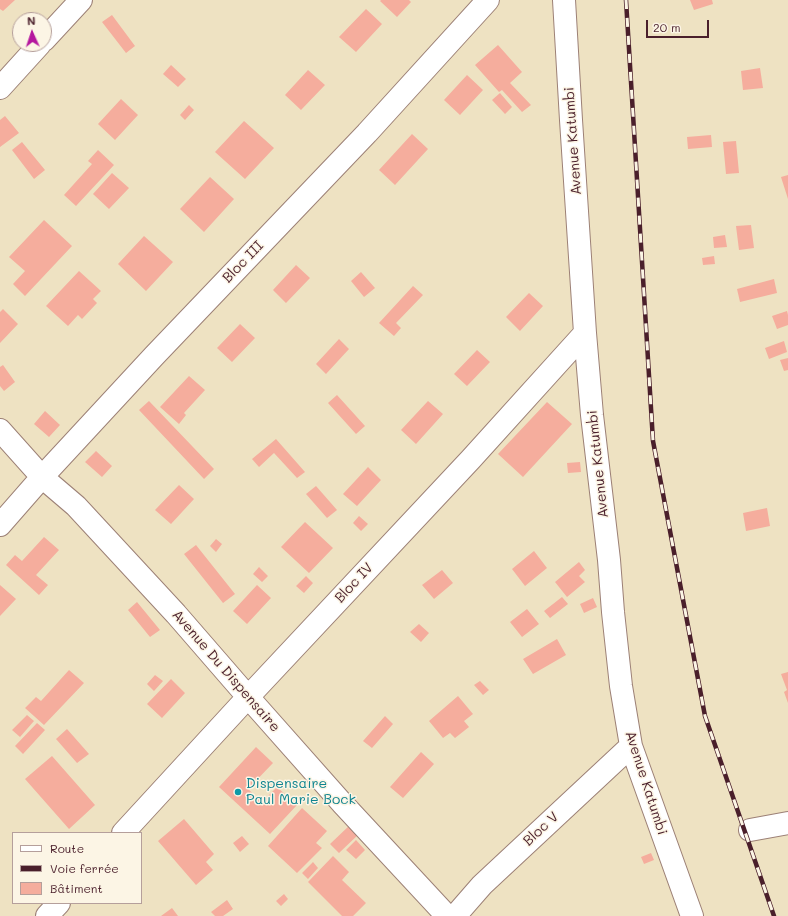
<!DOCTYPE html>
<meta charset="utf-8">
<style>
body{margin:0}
#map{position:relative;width:788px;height:916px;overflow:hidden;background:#eee2c2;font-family:Mali,sans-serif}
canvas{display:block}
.legend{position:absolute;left:12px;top:832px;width:130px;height:72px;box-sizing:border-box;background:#fcf5e5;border:1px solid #b59f9b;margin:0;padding:5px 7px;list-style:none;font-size:12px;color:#4a1f2b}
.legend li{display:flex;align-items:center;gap:8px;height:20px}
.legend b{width:20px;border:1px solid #b59f9b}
.north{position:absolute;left:12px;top:12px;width:40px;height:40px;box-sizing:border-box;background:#fcf5e5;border:1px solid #b59f9b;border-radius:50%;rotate:357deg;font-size:11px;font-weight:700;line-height:16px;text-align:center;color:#4a1f2b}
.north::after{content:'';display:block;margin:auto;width:14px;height:18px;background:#b5179e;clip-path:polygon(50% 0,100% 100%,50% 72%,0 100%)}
.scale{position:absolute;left:646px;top:20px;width:63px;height:18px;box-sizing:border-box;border:2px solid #4a1f2b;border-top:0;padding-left:5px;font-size:12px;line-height:14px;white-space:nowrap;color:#4a1f2b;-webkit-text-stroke:3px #fcf5e5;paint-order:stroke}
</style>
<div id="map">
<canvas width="788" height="916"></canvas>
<ul class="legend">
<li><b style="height:5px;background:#fff"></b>Route</li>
<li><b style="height:5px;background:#4a1f2b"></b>Voie ferrée</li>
<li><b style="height:11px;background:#f5ad9d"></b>Bâtiment</li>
</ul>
<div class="north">N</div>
<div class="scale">20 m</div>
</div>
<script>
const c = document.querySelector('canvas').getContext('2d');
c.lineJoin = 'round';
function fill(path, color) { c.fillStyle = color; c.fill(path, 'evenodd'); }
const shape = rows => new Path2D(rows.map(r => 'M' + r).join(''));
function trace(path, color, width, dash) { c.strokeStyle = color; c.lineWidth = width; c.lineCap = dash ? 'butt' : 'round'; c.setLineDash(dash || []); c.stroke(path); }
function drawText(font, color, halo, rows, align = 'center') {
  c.font = font + ' Mali,sans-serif'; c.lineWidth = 3; c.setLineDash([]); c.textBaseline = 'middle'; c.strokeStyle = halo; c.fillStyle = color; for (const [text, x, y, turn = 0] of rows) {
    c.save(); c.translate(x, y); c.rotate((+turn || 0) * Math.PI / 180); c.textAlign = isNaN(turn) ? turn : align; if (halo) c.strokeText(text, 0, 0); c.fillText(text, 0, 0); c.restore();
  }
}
fill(shape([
 [0,0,15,0,3,11,0,9],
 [381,0,409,0,411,2,397,17,380,1],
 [690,0,712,0,713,4,694,10],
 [366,9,382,24,356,52,339,37],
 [112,15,135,46,126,53,102,22],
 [498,45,522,72,510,83,531,105,522,112,502,90,499,92,475,65],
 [171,65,186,79,178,87,163,74],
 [760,68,763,88,743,90,741,71],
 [308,70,325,85,301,110,285,95],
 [467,75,483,90,460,115,444,100],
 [500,93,512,107,505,114,492,100],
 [121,99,138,115,115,140,98,124],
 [189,105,194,110,185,120,180,115],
 [5,116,19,133,0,147,0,120],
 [244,121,274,148,245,179,215,152],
 [412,134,428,149,395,185,379,170],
 [711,135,712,147,688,149,687,137],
 [736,141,739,173,726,174,723,142],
 [22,142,45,170,34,179,12,150],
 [98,150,114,165,76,206,64,195,92,164,88,161],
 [112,173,129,188,109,209,93,194],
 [788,175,788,199,781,177],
 [210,177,234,199,204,232,180,209],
 [44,220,72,246,25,296,13,284,25,271,9,257],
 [751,225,754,248,739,250,736,226],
 [725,235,727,247,714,248,713,237],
 [144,236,173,262,146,291,118,264],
 [714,256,715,264,703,265,702,258],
 [296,265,310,278,286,303,273,290],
 [79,271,101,291,93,299,97,303,82,319,78,315,68,326,46,306],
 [361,272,375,288,364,297,351,281],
 [774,279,777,293,740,302,737,289],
 [413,286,423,295,396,323,401,328,394,336,379,323],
 [529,293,543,306,520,331,506,317],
 [3,309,18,324,0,343,0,312],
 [787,311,788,315,788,325,777,329,772,316],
 [240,324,255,338,232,362,217,348],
 [339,339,349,349,326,374,316,364],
 [784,341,787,352,769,359,765,348],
 [477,350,490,362,467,386,454,374],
 [788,358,788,370,784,371,780,360],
 [3,365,15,382,4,391,0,386,0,367],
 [189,376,205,390,184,413,186,415,179,424,160,407],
 [337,395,365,426,356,434,328,403],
 [149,401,214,469,204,479,139,410],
 [428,401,443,414,416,444,401,430],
 [547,402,572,424,523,477,498,454],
 [45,411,60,425,49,437,34,424],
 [276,439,305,472,297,478,274,453,259,467,252,459],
 [96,451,112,466,102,477,85,462],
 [580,462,581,472,568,473,567,463],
 [368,467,381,480,357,506,343,494],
 [179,485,194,499,171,524,155,510],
 [316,486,337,510,327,518,306,494],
 [767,508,770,526,746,531,743,513],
 [359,516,368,524,361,531,353,523],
 [305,522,333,548,309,573,281,547],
 [44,537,59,550,36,575,48,585,39,595,6,565,15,555,22,561],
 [216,539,222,544,216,552,210,546],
 [196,545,235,594,223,603,184,554],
 [534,551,547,568,525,586,512,569],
 [579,562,585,570,579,576,585,582,567,597,555,582],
 [259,567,268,576,262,582,253,574],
 [442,570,453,583,434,599,422,585],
 [306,576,313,583,304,593,296,586],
 [0,585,16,599,0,616],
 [257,585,271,598,247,624,233,611],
 [562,597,568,604,550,618,544,611],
 [593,598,597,607,584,613,580,604],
 [137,602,160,630,150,637,128,610],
 [527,609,539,624,522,637,510,622],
 [419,624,429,633,421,642,410,632],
 [557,639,566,655,533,674,523,659],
 [69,670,84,683,44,725,25,708,36,697,41,701],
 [788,672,788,703,784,692,787,690,781,674],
 [155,675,163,681,154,691,147,684],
 [171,679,185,693,162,718,147,704],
 [480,681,489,690,483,695,474,685],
 [458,696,473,714,464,721,469,727,455,738,450,733,443,738,429,721],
 [27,715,34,721,20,737,12,730],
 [385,716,393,724,372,748,363,741],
 [37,723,45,730,23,754,15,746],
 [67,729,89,754,77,763,56,739],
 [256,747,273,763,248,789,262,802,277,787,297,805,270,834,219,787],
 [421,752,434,764,403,798,390,787],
 [52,756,95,805,69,829,25,779],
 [302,808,327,831,316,843,322,848,297,873,268,846],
 [184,819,214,854,206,862,213,870,196,885,158,841],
 [351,824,360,833,339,853,330,844],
 [242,836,249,844,240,852,233,843],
 [356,840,365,850,356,859,346,850],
 [651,853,654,860,644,864,641,857],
 [333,856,349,872,342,880,366,903,353,916,342,916,308,882],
 [313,862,318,868,308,879,302,873],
 [284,894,288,899,281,906,276,901],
 [227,900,233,909,223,916,215,916,211,912],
 [172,908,178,916,161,916]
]), '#f5ad9d');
const minor = shape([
 [564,0,571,120,585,333,592,415,609,560,613,612,621,686,631,746,692,916],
 [44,40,81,0],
 [0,88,40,44],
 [0,430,42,477,76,506,176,614,248,697,342,803,447,916],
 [0,525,42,477,154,356,367,133,488,0],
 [750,830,788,823],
 [123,833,248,697,471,459,585,333],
 [47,916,59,903],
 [455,916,482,885,631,746]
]);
trace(minor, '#9c8076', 24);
trace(minor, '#fff', 22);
const rail = shape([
 [626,0,653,441,705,716,774,916]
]);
trace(rail, '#4a1f2b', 4.5);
trace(rail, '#fcf5e5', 3, [9]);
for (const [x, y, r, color] of [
 [238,792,4,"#0f9aa8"]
]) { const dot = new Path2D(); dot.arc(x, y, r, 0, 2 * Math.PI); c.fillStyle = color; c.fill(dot); trace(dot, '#fcf5e5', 1.5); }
drawText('14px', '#4a1f2b', '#fcf5e5', [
 ["Avenue Katumbi",573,141,-94],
 ["Bloc III",243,262,-46],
 ["Avenue Katumbi",598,464,-96],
 ["Bloc IV",354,583,-47],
 ["Avenue Du Dispensaire",226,671,49],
 ["Avenue Katumbi",646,783,72],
 ["Bloc V",541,829,-43]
]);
drawText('14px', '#0d838f', '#fcf5e5', [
 ["Dispensaire",246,784],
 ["Paul Marie Bock",246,800]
], 'left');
</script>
